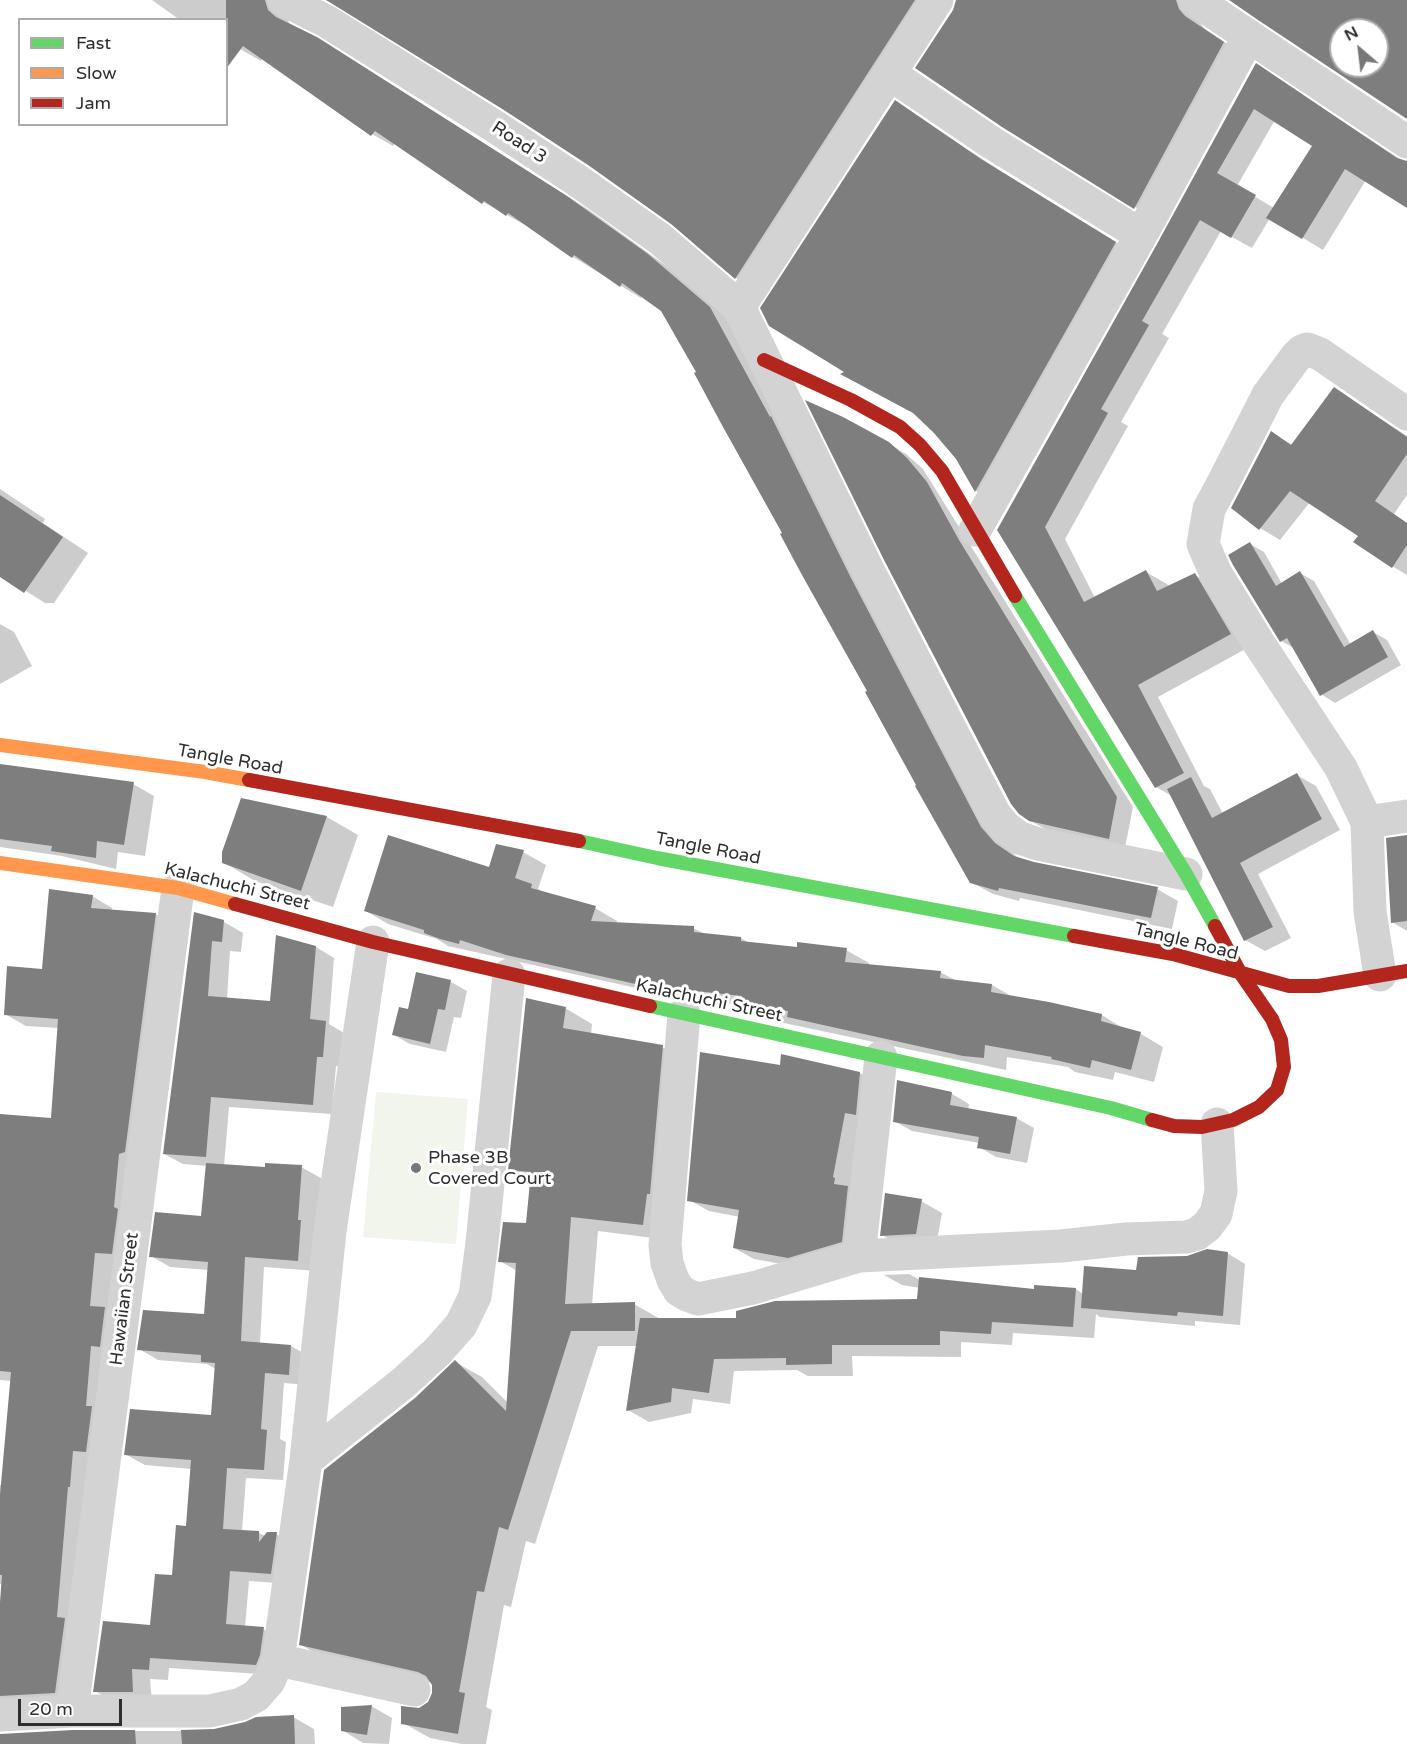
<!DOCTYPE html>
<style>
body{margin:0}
#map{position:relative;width:1407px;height:1744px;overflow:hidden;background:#fff;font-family:"Varela Round",sans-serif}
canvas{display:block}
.legend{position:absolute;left:18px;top:18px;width:210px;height:108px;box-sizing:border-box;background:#fff;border:2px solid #ababab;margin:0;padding:8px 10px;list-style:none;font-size:18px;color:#2e2e2e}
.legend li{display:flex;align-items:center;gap:12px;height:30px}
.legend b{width:30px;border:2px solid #ababab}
.north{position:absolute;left:1329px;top:18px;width:60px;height:60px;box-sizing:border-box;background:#fff;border:2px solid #ababab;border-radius:50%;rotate:332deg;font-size:16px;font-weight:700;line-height:24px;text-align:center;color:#2e2e2e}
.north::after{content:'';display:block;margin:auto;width:21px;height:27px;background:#777;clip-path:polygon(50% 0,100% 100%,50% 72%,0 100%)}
.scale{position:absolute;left:18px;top:1699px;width:104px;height:27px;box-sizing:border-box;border:3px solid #2e2e2e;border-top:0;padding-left:8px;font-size:18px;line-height:21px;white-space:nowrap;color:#2e2e2e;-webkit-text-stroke:4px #fff;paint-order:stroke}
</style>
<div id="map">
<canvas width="1407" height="1744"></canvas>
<ul class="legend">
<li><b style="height:8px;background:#63d668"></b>Fast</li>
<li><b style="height:8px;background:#ff974d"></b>Slow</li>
<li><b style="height:8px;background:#b3261e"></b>Jam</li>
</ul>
<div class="north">N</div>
<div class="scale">20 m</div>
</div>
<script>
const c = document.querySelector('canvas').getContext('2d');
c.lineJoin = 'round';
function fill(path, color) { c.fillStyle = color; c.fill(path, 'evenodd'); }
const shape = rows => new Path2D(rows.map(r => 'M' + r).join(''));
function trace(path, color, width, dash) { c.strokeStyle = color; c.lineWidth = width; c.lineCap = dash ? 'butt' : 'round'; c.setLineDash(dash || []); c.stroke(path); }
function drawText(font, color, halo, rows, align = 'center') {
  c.font = font + ' "Varela Round",sans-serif'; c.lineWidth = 6; c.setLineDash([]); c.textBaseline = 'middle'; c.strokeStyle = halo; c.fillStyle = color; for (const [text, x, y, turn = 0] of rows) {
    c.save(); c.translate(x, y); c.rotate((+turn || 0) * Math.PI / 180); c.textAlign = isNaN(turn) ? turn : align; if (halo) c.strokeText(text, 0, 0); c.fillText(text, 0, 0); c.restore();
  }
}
fill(shape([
 [376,1092,468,1099,456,1244,363,1237]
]), '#f2f5ec');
fill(shape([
 [152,0,291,0,286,13,289,23,338,51,589,210,669,268,731,321,1001,841,1019,859,1157,889,1178,901,1172,929,1020,898,1019,901,993,894,971,882,698,372,662,310,642,296,641,298,573,257,528,225,527,226,483,202,395,143,393,146,372,134,263,58,261,61,240,49,226,20,180,20],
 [326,0,944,0,756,289,736,278,672,223,589,164,349,12],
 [957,0,1202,0,1199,22,1205,29,1244,55,1155,219,1135,207,954,11],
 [1256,65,1403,161,1407,162,1407,207,1366,180,1323,250,1270,218,1252,248,1221,231,1162,334,1169,338,1121,422,1128,426,1065,539,1095,598,1146,572,1167,584,1169,587,1195,575,1216,587,1251,646,1158,697,1204,786,1210,789,1223,814,1297,775,1316,786,1340,830,1258,874,1291,938,1265,951,1245,940,1172,796,1156,787,998,530,1159,245],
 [1275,120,1314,145,1274,208,1237,186],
 [895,102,1002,172,1135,254,996,502,976,491,958,458,935,432,916,414,847,372],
 [1335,389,1407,436,1407,495,1394,514,1407,523,1407,575,1392,566,1360,535,1310,502,1280,540,1260,528,1271,433,1293,445],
 [842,418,906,454,923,469,1133,807,1125,848,1047,830,1029,820],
 [0,489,45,519,43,523,88,553,54,603,45,603,0,575],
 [1250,544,1264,552,1282,584,1300,573,1314,581,1351,645,1373,632,1387,640,1401,665,1335,703,1321,694,1294,648,1281,641],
 [0,624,14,632,32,666,0,684],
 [0,765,133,784,154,796,145,856,118,852,116,869,62,856,0,847],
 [242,800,327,817,358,835,333,907,255,881,223,862],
 [1407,836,1407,931,1392,922],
 [523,852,546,865,538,889,547,894,595,908,617,921,616,924,693,928,705,934,741,938,749,943,798,949,846,950,869,963,869,966,940,972,957,981,992,985,1013,997,1102,1015,1124,1029,1141,1034,1163,1047,1154,1082,1115,1072,1113,1080,1075,1072,1068,1067,1007,1057,1006,1070,765,1019,742,1005,690,1000,448,946,437,939,388,924,366,911,489,869],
 [92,896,112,908,112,911,155,914,176,926,76,1704,0,1701,0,1621,3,1584,0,1584,0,1485,2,1485,11,1381,0,1380,0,1116,52,1120,59,1028,26,1026,5,1014,44,970],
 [195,914,224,922,243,933,241,952,230,951,227,999,272,1002,316,947,334,958,329,1024,344,1033,342,1067,336,1066,332,1114,229,1107,224,1166,266,1168,301,1167,321,1178,317,1271,264,1267,260,1344,291,1346,310,1357,308,1385,284,1383,280,1439,286,1442,283,1480,246,1478,242,1531,259,1533,265,1536,276,1534,296,1545,290,1584,249,1581,245,1627,263,1629,282,1640,275,1675,169,1668,168,1680,150,1679,152,1702,114,1702,95,1691,152,1626,173,1577,188,1527,192,1469,145,1465,125,1454,212,1417,216,1369,207,1364,158,1360,139,1349,206,1316,209,1270,170,1267,151,1256,203,1218,207,1166,183,1164,164,1154],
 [451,982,467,991,461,1018,454,1017,446,1052,410,1044,394,1035,409,1011],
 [565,1008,592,1024,591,1035,662,1047,689,1062,669,1240,598,1231,592,1305,634,1304,662,1320,737,1319,919,1301,920,1288,902,1285,884,1275,909,1274,920,1280,1035,1291,1076,1289,1083,1294,1138,1272,1187,1257,1227,1253,1245,1264,1240,1325,1195,1321,1195,1326,1100,1317,1096,1314,1094,1338,1013,1333,1012,1345,961,1342,961,1357,852,1356,853,1376,808,1376,797,1370,734,1371,730,1404,693,1399,691,1413,649,1422,628,1410,638,1346,598,1346,535,1544,526,1541,511,1607,504,1605,486,1707,492,1710,486,1744,462,1744,430,1738,403,1723,429,1703,434,1694,433,1683,328,1660,301,1645,416,1399,455,1362,482,1377,508,1403,517,1271,500,1261,528,1225,532,1182,510,1169],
 [783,1056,860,1073,880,1085,861,1253,809,1269,754,1259,734,1248,740,1217,709,1211,689,1200,781,1067],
 [899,1082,952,1094,969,1104,968,1110,1016,1118,1034,1128,1027,1163,996,1157,979,1147,979,1143,912,1131,894,1121],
 [921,1201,942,1213,936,1246,902,1247,882,1235],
 [371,1706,392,1718,389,1744,363,1743,342,1730],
 [293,1717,314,1729,315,1744,0,1744,0,1735,73,1731,210,1731]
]), '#0003');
fill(shape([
 [226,0,265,0,268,10,276,17,317,37,567,196,648,254,710,307,770,417,771,416,850,576,981,827,995,843,1014,856,1034,862,1158,887,1151,918,999,888,998,891,970,883,915,786,916,785,865,692,867,691,802,575,780,534,782,533,723,427,694,373,696,372,661,311,622,283,620,287,574,255,572,258,508,213,506,216,484,201,482,204,375,131,371,136,243,46,226,69],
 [326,0,915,0,735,279,671,224,588,165,504,110],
 [956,0,1176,0,1179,9,1185,16,1224,42,1134,209,1002,127,915,68,953,10],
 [1229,0,1407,0,1407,119,1258,20],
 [1341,30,1377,30,1377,66,1341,66],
 [1256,63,1397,158,1407,161,1407,208,1345,169,1302,239,1266,218,1312,146,1254,109,1217,173,1256,195,1231,238,1200,220,1142,321,1149,325,1101,409,1108,413,1045,527,1084,602,1146,570,1157,591,1195,573,1231,634,1138,685,1184,773,1155,788,997,530,1157,244],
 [895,100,981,159,1116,242,975,492,956,459,934,433,913,413,840,374,844,372,769,326,760,308],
 [1334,387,1407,437,1407,454,1375,501,1407,523,1407,545,1392,568,1353,542,1358,536,1290,491,1259,530,1231,508,1271,431,1291,445],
 [805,400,843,417,889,442,907,458,927,482,959,540,1117,797,1109,839,1029,821,1019,814,1011,804,884,560],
 [0,495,63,537,24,593,0,577],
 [1250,542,1276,586,1300,571,1344,647,1373,630,1388,657,1320,696,1287,638,1280,642,1233,565,1228,555],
 [0,764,134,782,124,845,97,841,96,858,51,851,52,846,0,839],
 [1297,773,1322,819,1240,863,1273,927,1244,941,1167,789,1191,777,1212,818],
 [241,798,327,816,301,891,222,863,222,852],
 [388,835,489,867,496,844,524,850,515,878,532,884,531,888,596,906,591,921,694,926,694,932,741,937,741,941,797,947,797,942,847,948,845,962,941,971,940,978,992,984,991,992,1049,1002,1102,1014,1101,1021,1141,1032,1131,1070,1092,1060,1090,1068,1051,1059,1052,1057,985,1045,984,1058,963,1056,787,1017,788,1011,741,1007,742,996,667,988,667,991,506,955,460,940,459,944,440,939,424,933,424,930,364,911],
 [1407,835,1407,921,1391,923,1386,838],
 [49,889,93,895,91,908,156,913,125,1152,119,1154,114,1207,118,1209,112,1254,95,1253,90,1306,105,1307,100,1347,91,1346,86,1406,92,1406,86,1452,73,1451,70,1487,68,1487,57,1617,65,1618,55,1693,0,1696,0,1602,2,1575,0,1575,0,1495,11,1372,0,1371,0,1114,51,1118,58,1019,4,1015,7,966,42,969],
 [194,912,224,920,222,942,212,941,208,996,270,1001,276,935,316,946,310,1019,326,1021,323,1057,317,1057,313,1105,211,1097,206,1157,163,1154],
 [416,972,451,980,445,1010,438,1009,430,1044,392,1035,399,1007,408,1009],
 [526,998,566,1007,563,1028,663,1045,650,1194,647,1194,643,1225,571,1217,565,1304,635,1302,635,1331,571,1331,508,1530,499,1527,484,1592,477,1591,459,1692,465,1693,458,1734,401,1724,401,1706,419,1708,428,1702,432,1693,432,1685,426,1676,418,1672,299,1645,324,1470,415,1398,455,1360,506,1411,516,1263,498,1262,503,1222,526,1223,531,1172,508,1170],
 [700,1052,780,1065,781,1054,860,1072,856,1115,845,1113,833,1177,835,1178,834,1184,848,1186,842,1242,788,1258,733,1248,739,1210,687,1201],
 [897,1080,952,1092,950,1105,1017,1117,1010,1154,977,1148,979,1137,893,1122],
 [206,1163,265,1167,265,1163,302,1165,298,1220,301,1220,298,1261,245,1257,241,1341,291,1345,289,1375,265,1373,261,1429,267,1430,264,1470,227,1468,223,1529,259,1531,259,1542,267,1532,277,1532,271,1574,230,1571,226,1624,264,1627,260,1655,256,1665,150,1658,149,1670,132,1669,133,1692,93,1692,103,1621,150,1625,155,1574,172,1575,176,1525,186,1526,191,1460,124,1455,130,1409,211,1415,215,1363,201,1362,201,1355,137,1350,143,1310,204,1314,208,1262,149,1257,155,1212,201,1216],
 [885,1193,922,1199,916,1234,880,1236],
 [1207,1249,1228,1252,1223,1316,1178,1312,1177,1316,1081,1308,1084,1266,1136,1270,1138,1257,1187,1256],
 [919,1277,1034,1289,1034,1285,1076,1288,1073,1327,992,1322,991,1334,940,1331,940,1345,832,1345,832,1364,786,1365,786,1358,714,1359,709,1393,672,1388,671,1402,626,1411,640,1318,736,1318,736,1311,775,1301,917,1299],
 [372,1705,367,1735,341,1731,341,1707],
 [294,1715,295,1744,182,1744,181,1730,214,1729,245,1722,256,1717],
 [73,1730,135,1730,136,1744,0,1744,0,1734]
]), '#7e7e7e');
trace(shape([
 [284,0,326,21,494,126,578,181,660,239,739,307,867,568,995,815,1006,828,1020,838,1038,844,1186,874],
 [1195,0,1407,142],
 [890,74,992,143,1141,235],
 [739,307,937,0],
 [975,530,1141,235,1249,36],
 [1367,822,1407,816],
 [1380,975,1370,912,1367,822,1341,768,1258,642,1216,574,1203,544,1209,509,1224,481,1268,395,1296,357,1302,351,1307,349,1320,354,1407,414],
 [684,1014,665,1245,667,1263,673,1280,679,1290,687,1295,698,1299,753,1288,859,1256,1061,1246,1126,1239,1186,1237,1197,1234,1207,1226,1216,1214,1221,1191,1217,1124],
 [859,1256,881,1057],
 [306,1460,403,1383,437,1352,461,1325,475,1296,482,1243,509,975],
 [278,1660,414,1690],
 [72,1711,178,888],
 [0,1715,72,1711,210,1711,241,1704,256,1696,269,1681,278,1660,306,1460,330,1231,373,942]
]), '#d3d3d3', 33);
trace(shape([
 [1015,596,1186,874,1215,926],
 [579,841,657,858,1074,936],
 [650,1006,1111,1108,1152,1120]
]), '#63d668', 14);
trace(shape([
 [0,745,205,772,249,780],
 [0,863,178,888,235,904]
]), '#ff974d', 14);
trace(shape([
 [764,360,851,400,900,427,920,445,942,471,1015,596],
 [249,780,579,841],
 [235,904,373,942,650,1006],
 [1074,936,1173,954,1289,986,1318,986,1407,971],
 [1152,1120,1174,1126,1202,1127,1233,1120,1259,1107,1277,1090,1284,1067,1281,1040,1272,1019,1241,974,1215,926]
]), '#b3261e', 14);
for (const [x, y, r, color] of [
 [416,1168,6,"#777"]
]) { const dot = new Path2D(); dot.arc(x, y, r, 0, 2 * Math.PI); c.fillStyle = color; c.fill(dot); trace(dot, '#fff', 2); }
drawText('18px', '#2e2e2e', '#fff', [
 ["Road 3",519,143,33],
 ["Tangle Road",230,760,10],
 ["Tangle Road",708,849,11],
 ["Kalachuchi Street",237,887,14],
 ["Tangle Road",1186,942,14],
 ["Kalachuchi Street",709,1001,12],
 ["Hawaiian Street",125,1299,-83]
]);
drawText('18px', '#2e2e2e', '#fff', [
 ["Phase 3B",428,1158],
 ["Covered Court",428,1179]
], 'left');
</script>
